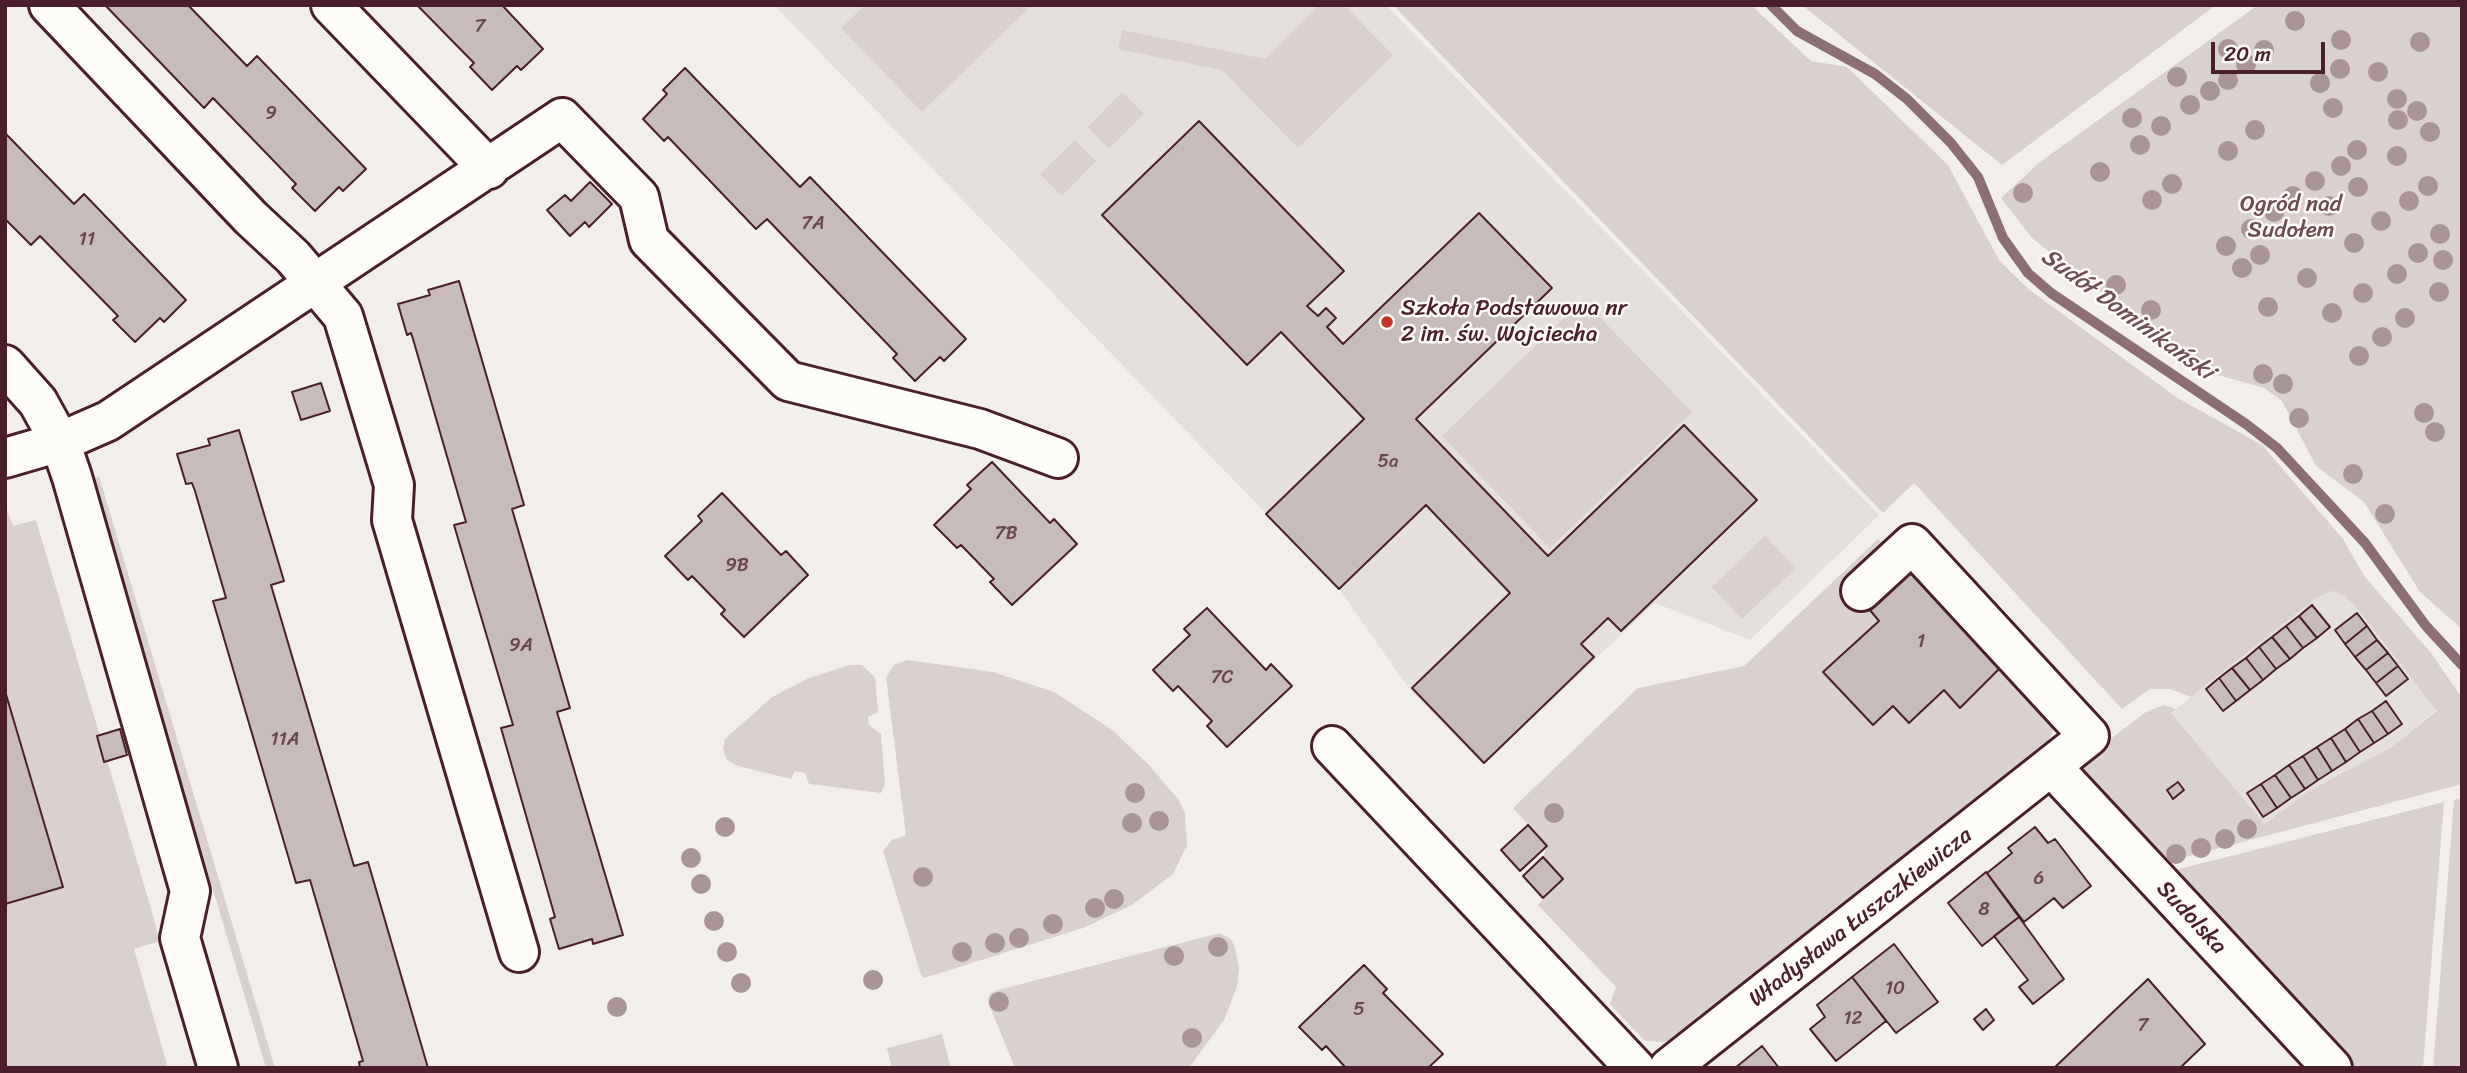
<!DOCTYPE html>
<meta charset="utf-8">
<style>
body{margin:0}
#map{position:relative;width:2467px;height:1073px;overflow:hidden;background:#f2efeb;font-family:Sriracha,sans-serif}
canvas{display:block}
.frame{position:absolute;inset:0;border:7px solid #4a1f2b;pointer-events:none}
.scale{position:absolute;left:2211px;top:42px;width:114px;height:32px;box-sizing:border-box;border:4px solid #4a1f2b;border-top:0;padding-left:9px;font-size:21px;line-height:24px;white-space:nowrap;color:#4a1f2b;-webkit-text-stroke:5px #fdfcf7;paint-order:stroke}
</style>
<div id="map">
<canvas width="2467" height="1073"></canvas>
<div class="frame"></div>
<div class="scale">20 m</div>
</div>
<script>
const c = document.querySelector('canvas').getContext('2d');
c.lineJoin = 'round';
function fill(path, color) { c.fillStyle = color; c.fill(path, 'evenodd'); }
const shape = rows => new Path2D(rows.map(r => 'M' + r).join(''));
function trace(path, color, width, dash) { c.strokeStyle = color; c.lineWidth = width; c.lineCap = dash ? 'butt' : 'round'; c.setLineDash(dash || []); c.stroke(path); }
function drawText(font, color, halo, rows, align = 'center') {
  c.font = font + ' Sriracha,sans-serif'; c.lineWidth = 5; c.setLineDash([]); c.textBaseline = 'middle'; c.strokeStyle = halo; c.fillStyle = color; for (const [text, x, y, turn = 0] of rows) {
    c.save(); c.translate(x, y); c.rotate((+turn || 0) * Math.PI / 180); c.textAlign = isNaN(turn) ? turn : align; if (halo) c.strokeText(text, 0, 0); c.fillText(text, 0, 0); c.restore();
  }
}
fill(shape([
 [774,5,1386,5,1879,515,1750,640,1655,603,1483,765,1410,690,1339,589],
 [2331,591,2346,596,2356,607,2437,710,2390,748,2307,792,2265,824,2171,713,2315,599]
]), '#e5dfdd');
fill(shape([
 [865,5,1032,5,922,112,841,28],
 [1319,5,1344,5,1393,55,1298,148,1222,70,1118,49,1122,30,1265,59],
 [1393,5,1751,5,1811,61,1847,67,1948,165,1999,260,2027,288,2176,397,2262,445,2343,539,2365,577,2431,653,2462,698,2462,784,2163,863,2080,771,2085,758,2146,712,2164,705,2176,709,2171,713,2265,824,2307,792,2390,748,2437,711,2356,607,2345,596,2331,591,2315,599,2191,697,2171,689,2150,689,2122,709,1914,483,1883,513],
 [1802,5,2216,5,2002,165],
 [2258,5,2462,5,2462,629,2420,592,2364,502,2316,466,2282,401,2264,388,2200,370,2178,358,2162,341,2032,238,2001,198,2040,162],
 [1122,92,1144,114,1109,149,1088,127],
 [1075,140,1096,161,1062,196,1040,174],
 [1583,300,1692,412,1550,548,1442,436],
 [99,476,275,1068,266,1068,91,479],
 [5,504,13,526,36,520,150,905,160,941,134,949,168,1068,5,1068],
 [1765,536,1796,568,1742,619,1712,587],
 [1878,539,1890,548,1865,604,1879,621,1824,672,1873,725,1893,706,1909,723,1944,690,1960,707,2005,664,2053,719,2054,727,2049,741,1674,1039,1665,1042,1645,1041,1610,1004,1616,987,1538,905,1563,879,1543,857,1547,846,1513,808,1638,688,1744,666],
 [908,660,993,672,1054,692,1111,729,1149,765,1178,799,1185,813,1187,845,1173,874,1132,905,1083,928,924,978,921,975,883,851,892,840,906,835,886,677,895,664],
 [850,665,862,665,875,677,878,712,868,717,869,725,881,734,885,784,881,793,809,784,805,773,795,771,791,779,738,766,727,760,723,749,725,739,772,697,809,678],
 [2461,798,2462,1068,2433,1068,2454,800],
 [2444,802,2423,1068,2357,1068,2171,871],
 [1220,933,1231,939,1235,948,1239,968,1237,987,1224,1020,1189,1068,1015,1068,988,1002,989,995,994,991],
 [942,1034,951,1068,892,1068,887,1048]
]), '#d9d0cf');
trace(shape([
 [1771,5,1797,31,1875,74,1907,99,1951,143,1978,177,2003,238,2028,273,2051,293,2246,424,2277,448,2365,543,2426,626,2462,665]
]), '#8b6f75', 10);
const building = shape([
 [105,5,188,5,247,66,257,56,366,169,343,191,339,187,315,211,292,188,296,184,213,98,204,108,105,5],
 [417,5,502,5,543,49,521,70,517,66,492,90,470,67,474,63,417,5],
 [685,68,800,187,810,177,966,339,944,361,940,357,915,381,893,358,897,354,767,219,756,229,668,137,664,141,643,119,667,94,663,90,685,68],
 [1199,121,1344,271,1307,306,1318,316,1326,308,1336,318,1327,327,1343,344,1479,213,1552,288,1416,419,1548,556,1684,425,1757,500,1621,631,1608,618,1581,644,1594,657,1484,763,1412,688,1510,593,1426,505,1339,589,1266,514,1364,419,1281,332,1247,365,1102,215,1199,121],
 [5,133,74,204,84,194,186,300,164,322,160,318,135,342,113,320,118,316,40,236,31,245,5,219,5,133],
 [590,182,612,204,589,227,585,222,570,236,547,210,565,195,571,201,590,182],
 [459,281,524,505,512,509,570,708,557,712,623,935,593,944,592,939,559,949,550,919,555,917,501,728,513,725,454,525,466,522,413,339,411,333,407,335,398,304,430,295,428,290,459,281],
 [321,383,330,411,301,420,292,392,321,383],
 [239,430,284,581,271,585,354,866,368,862,428,1068,360,1068,359,1062,363,1061,310,880,296,883,213,601,226,598,195,491,192,483,186,484,177,454,210,445,208,439,239,430],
 [992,462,1050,523,1054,519,1077,544,1012,605,990,582,994,579,961,545,957,548,934,525,971,489,967,485,992,462],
 [722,493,781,555,786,551,808,575,744,637,721,614,725,610,692,576,688,580,665,556,702,521,698,516,722,493],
 [1908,563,2005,663,1960,708,1944,690,1909,723,1893,706,1873,725,1823,672,1879,621,1865,604,1908,563],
 [2312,605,2330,627,2317,638,2299,616,2312,605],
 [1207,608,1266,670,1271,664,1292,686,1227,747,1207,726,1212,721,1178,686,1173,691,1153,670,1190,635,1184,629,1207,608],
 [2357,613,2367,626,2345,644,2335,630,2357,613],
 [2299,616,2317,638,2303,648,2286,626,2299,616],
 [2286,626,2303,648,2290,659,2272,637,2286,626],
 [2367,626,2377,640,2355,657,2345,644,2367,626],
 [2272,637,2290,659,2276,669,2259,647,2272,637],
 [2377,640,2388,653,2366,670,2355,657,2377,640],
 [2259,647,2276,669,2263,680,2246,658,2259,647],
 [2388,653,2398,666,2376,683,2366,670,2388,653],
 [2246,658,2263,680,2250,690,2232,668,2246,658],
 [2398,666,2408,679,2386,696,2376,683,2398,666],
 [2232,668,2250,690,2236,701,2219,678,2232,668],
 [2219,678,2236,701,2223,711,2206,689,2219,678],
 [5,691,63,887,5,904,5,691],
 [2386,701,2402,724,2388,734,2372,711,2386,701],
 [2372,711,2388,734,2374,743,2358,719,2372,711],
 [2358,719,2374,743,2360,752,2345,729,2358,719],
 [120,729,127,755,104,762,97,736,120,729],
 [2345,729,2360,752,2346,762,2331,738,2345,729],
 [2331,738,2346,762,2332,771,2317,747,2331,738],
 [2317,747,2332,771,2318,780,2303,756,2317,747],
 [2303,756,2318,780,2305,789,2289,765,2303,756],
 [2289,765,2305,789,2291,798,2275,775,2289,765],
 [2275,775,2291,798,2277,808,2261,784,2275,775],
 [2178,782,2184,790,2173,799,2167,790,2178,782],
 [2261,784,2277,808,2263,817,2247,793,2261,784],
 [1528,825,1547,846,1520,871,1501,850,1528,825],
 [2035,827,2048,843,2055,839,2091,886,2063,908,2054,898,2024,922,1987,873,2012,853,2008,848,2035,827],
 [1543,857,1563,879,1543,898,1523,876,1543,857],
 [1986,872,2019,917,1982,946,1948,903,1986,872],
 [2019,917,2064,979,2033,1004,2019,987,2028,980,1994,936,2019,917],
 [1894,944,1938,1002,1896,1033,1852,977,1894,944],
 [1364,965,1387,989,1383,993,1443,1054,1428,1068,1346,1068,1326,1046,1322,1050,1299,1027,1364,965],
 [1852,977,1886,1021,1836,1061,1810,1029,1825,1017,1817,1005,1852,977],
 [2148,979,2205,1044,2180,1068,2054,1068,2148,979],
 [1986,1009,1994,1020,1983,1030,1974,1019,1986,1009],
 [1762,1046,1779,1068,1735,1068,1762,1046]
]);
fill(building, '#c8bbbb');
trace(building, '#4a1f2b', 2);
const minor = shape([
 [49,5,251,218,293,257,343,316,394,485,392,520,519,952],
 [331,5,489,169],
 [5,365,38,402,60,442,72,477,190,891,180,938,218,1068],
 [5,458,60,442,108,421,562,118,639,197,649,240,788,381,980,429,1058,458],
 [1332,746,1635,1068],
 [2052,767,2332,1068],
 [1669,1068,2089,736,1912,544,1861,591]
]);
trace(minor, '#4a1f2b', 44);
trace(minor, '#fdfcf7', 38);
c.fillStyle = '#a99598';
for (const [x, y] of [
 [2295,21],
 [2341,40],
 [2420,42],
 [2228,49],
 [2264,50],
 [2246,64],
 [2340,69],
 [2378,72],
 [2177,77],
 [2228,80],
 [2320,83],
 [2210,91],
 [2397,99],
 [2190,105],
 [2333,108],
 [2417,111],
 [2132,118],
 [2398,120],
 [2161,126],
 [2255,130],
 [2430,132],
 [2140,145],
 [2357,150],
 [2228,151],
 [2397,156],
 [2341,166],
 [2100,172],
 [2315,181],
 [2172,184],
 [2428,186],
 [2358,187],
 [2023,193],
 [2293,196],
 [2152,200],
 [2409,201],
 [2329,206],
 [2274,212],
 [2381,221],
 [2251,229],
 [2440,234],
 [2354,243],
 [2226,246],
 [2418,253],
 [2260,255],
 [2443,260],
 [2242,268],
 [2397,274],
 [2307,278],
 [2116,285],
 [2439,292],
 [2363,293],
 [2268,307],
 [2151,310],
 [2332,313],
 [2405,318],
 [2382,337],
 [2359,356],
 [2263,374],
 [2283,384],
 [2424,413],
 [2299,418],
 [2435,432],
 [2353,474],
 [2385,514],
 [1135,793],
 [1554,813],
 [1159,821],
 [1132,823],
 [725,827],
 [2247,829],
 [2225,839],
 [2201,848],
 [2176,854],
 [691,858],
 [923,877],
 [701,884],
 [1114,899],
 [1095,908],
 [714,921],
 [1053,924],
 [1019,938],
 [995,943],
 [1218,947],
 [727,952],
 [962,952],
 [1174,956],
 [873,980],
 [741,983],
 [999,1002],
 [617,1007],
 [1192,1038]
]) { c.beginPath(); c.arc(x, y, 10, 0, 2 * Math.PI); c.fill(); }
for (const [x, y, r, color] of [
 [1387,322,7,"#c8321e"]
]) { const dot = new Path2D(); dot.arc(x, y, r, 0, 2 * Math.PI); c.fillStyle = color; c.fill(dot); trace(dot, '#fdfcf7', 2.5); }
drawText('19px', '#6a464f', null, [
 ["7",480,27],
 ["9",271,114],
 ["7A",813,224],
 ["11",87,240],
 ["5a",1388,462],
 ["7B",1006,534],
 ["9B",737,566],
 ["1",1921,642],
 ["9A",521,646],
 ["7C",1222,678],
 ["11A",285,740],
 ["6",2039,879],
 ["8",1984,910],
 ["10",1895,989],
 ["5",1359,1010],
 ["12",1853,1019],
 ["7",2143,1026]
]);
drawText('23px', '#6e4b54', '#fdfcf7', [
 ["Ogród nad",2291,205],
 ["Sudołem",2291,231]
]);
drawText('23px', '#4a1f2b', '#fdfcf7', [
 ["Szkoła Podstawowa nr",1401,309],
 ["2 im. św. Wojciecha",1401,335]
], 'left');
drawText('23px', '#4a1f2b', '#fdfcf7', [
 ["Władysława Łuszczkiewicza",1861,918,-38],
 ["Sudolska",2191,918,47]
]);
drawText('italic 24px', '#704e56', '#fdfcf7', [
 ["Sudół Dominikański",2127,315,36]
]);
</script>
